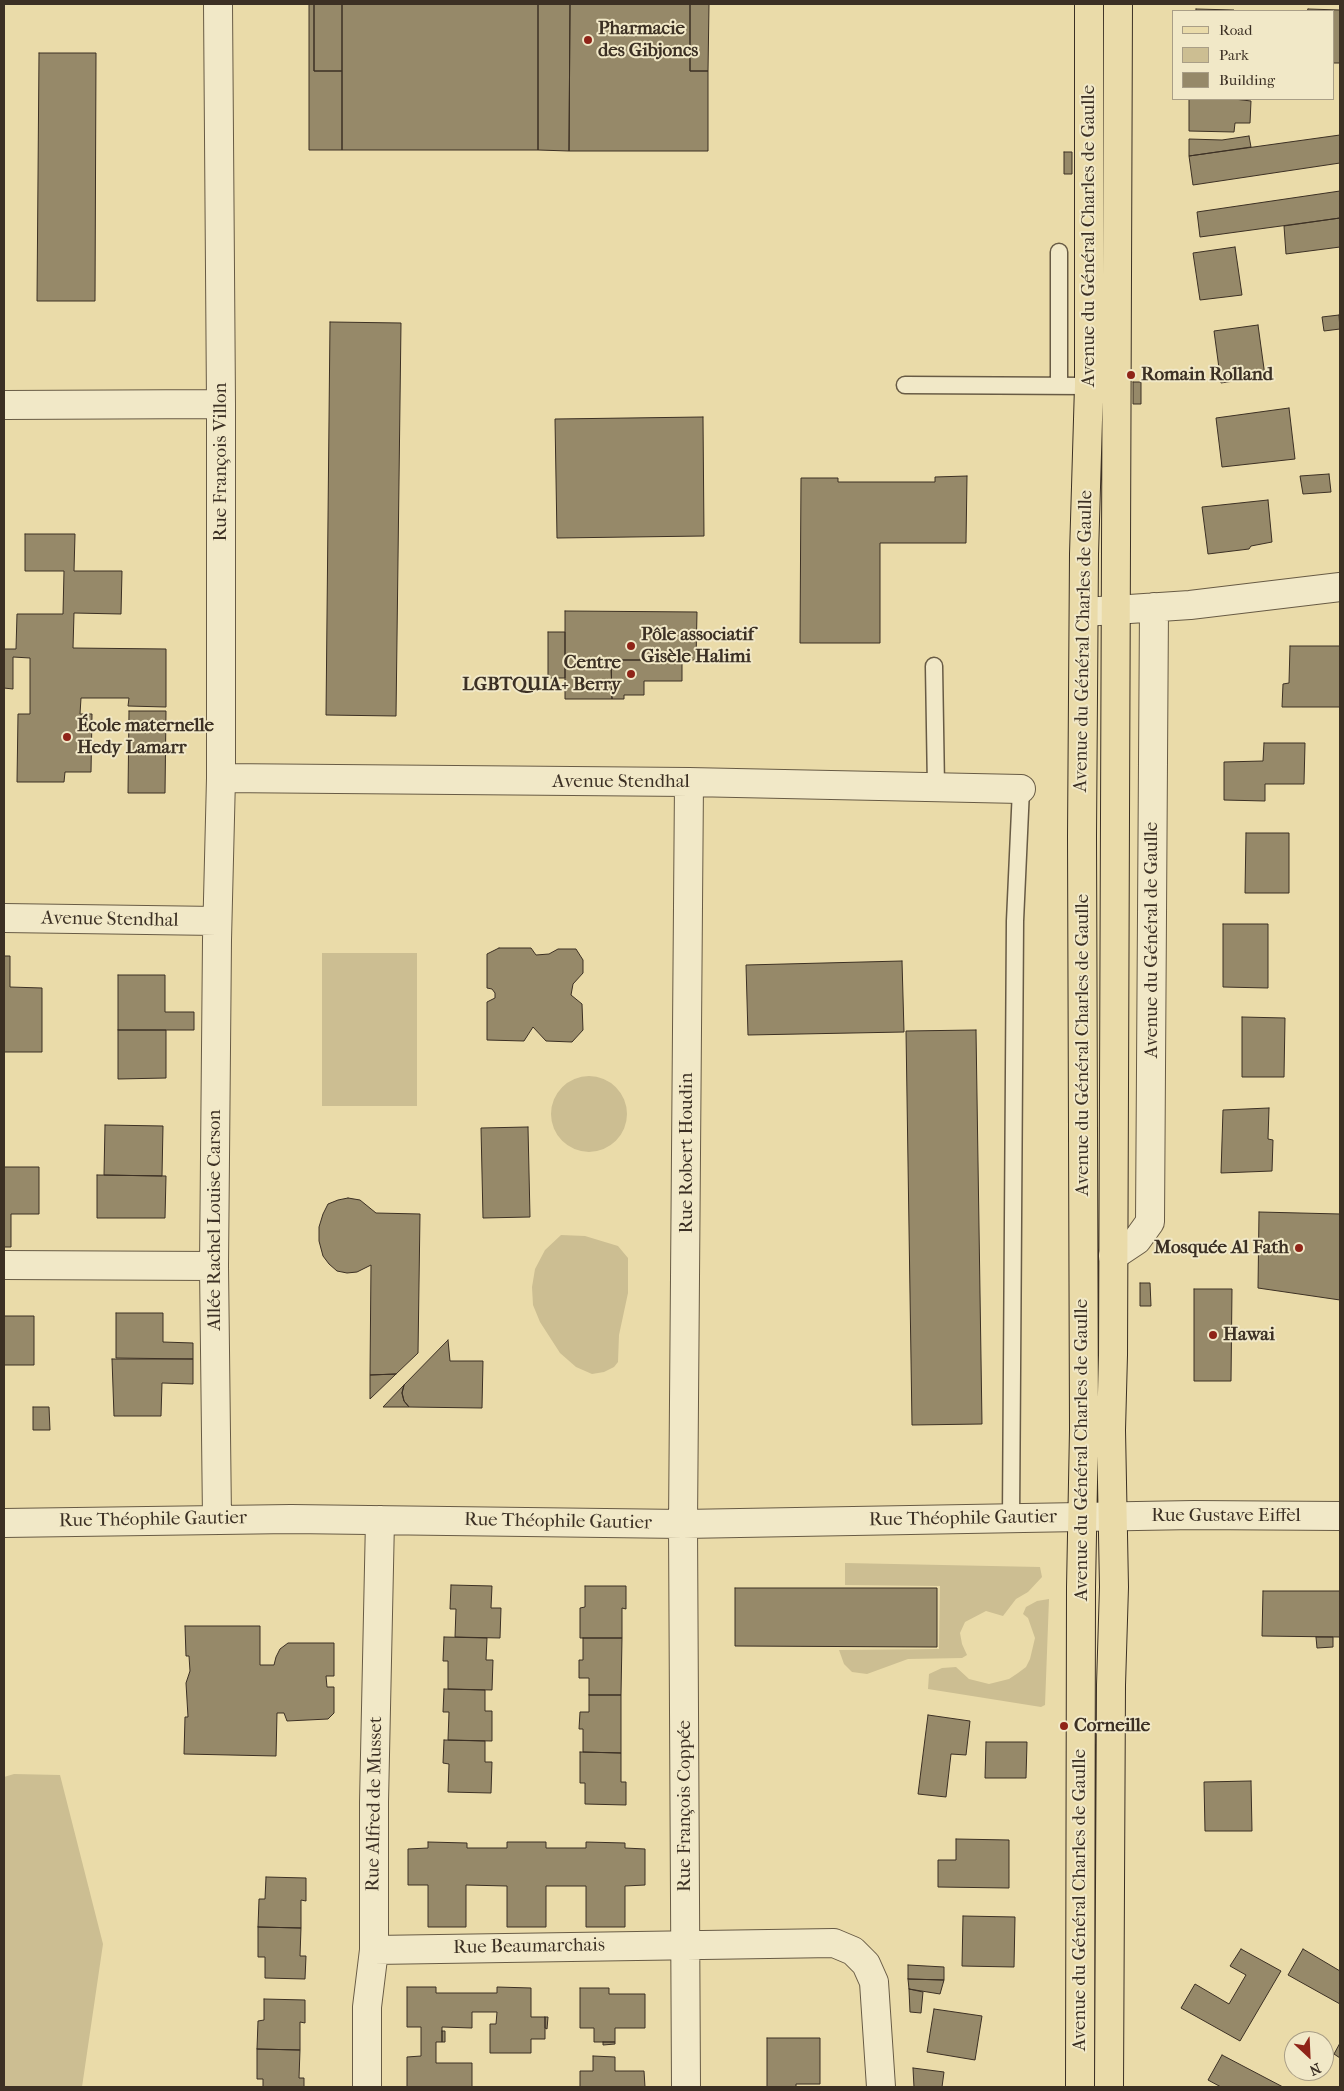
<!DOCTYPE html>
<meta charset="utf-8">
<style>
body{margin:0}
#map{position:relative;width:1344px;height:2091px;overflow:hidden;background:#eadba9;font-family:"IM FELL French Canon",serif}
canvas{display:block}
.frame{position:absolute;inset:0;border:5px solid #3c3024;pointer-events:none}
.legend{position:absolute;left:1172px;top:10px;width:162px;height:90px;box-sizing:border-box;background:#f1e8c7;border:1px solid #a99e86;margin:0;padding:6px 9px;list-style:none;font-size:15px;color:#3c3024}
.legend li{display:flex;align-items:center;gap:10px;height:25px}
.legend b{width:25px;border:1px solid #a99e86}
.north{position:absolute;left:1284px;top:2031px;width:50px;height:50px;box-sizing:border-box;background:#f1e8c7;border:1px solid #a99e86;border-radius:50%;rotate:155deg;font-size:14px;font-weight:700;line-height:20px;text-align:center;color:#3c3024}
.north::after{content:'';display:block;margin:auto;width:18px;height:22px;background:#8f2418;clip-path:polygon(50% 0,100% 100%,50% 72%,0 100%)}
</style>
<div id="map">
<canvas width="1344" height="2091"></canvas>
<div class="frame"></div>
<ul class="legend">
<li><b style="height:6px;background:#eadba9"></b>Road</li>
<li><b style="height:14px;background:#ccbe92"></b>Park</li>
<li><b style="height:14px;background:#968969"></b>Building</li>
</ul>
<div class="north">N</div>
</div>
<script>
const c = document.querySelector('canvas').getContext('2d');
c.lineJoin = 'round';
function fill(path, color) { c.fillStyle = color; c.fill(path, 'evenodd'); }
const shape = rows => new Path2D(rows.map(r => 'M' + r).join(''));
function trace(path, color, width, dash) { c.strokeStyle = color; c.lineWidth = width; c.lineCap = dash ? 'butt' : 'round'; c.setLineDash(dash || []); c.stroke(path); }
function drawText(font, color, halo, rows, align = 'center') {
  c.font = font + ' "IM FELL French Canon",serif'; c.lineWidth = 4; c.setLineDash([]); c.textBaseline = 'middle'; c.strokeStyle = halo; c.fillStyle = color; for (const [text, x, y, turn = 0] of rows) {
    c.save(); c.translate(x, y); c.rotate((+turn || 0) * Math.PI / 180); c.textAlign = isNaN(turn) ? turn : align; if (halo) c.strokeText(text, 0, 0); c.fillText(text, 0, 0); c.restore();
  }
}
fill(shape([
 [322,953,417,953,417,1106,322,1106],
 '551 1114a38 38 0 1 1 76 0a38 38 0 1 1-76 0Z',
 [561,1235,585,1236,618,1246,628,1258,628,1293,619,1335,618,1362,614,1367,604,1372,592,1374,576,1367,560,1353,540,1322,533,1305,532,1287,535,1269,545,1250],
 [845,1563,1040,1567,1042,1577,1028,1592,1016,1599,1003,1616,986,1611,965,1622,960,1633,962,1644,967,1655,962,1658,908,1659,867,1674,852,1672,844,1664,839,1650,939,1649,940,1586,845,1585],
 [1049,1599,1045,1705,1041,1707,928,1689,929,1674,942,1668,956,1667,969,1679,989,1684,1009,1679,1018,1673,1026,1667,1030,1659,1035,1638,1028,1618,1023,1614,1026,1607,1037,1601],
 [14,1774,60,1775,103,1944,82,2087,4,2087,4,1777]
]), '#ccbe92');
const building = shape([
 [309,4,314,4,314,71,342,71,342,150,309,150,309,4],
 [314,4,342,4,342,71,314,71,314,4],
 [342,4,538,4,538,150,342,150,342,4],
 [538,4,570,4,569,151,538,150,538,4],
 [570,4,690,4,690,71,708,71,708,151,569,151,570,4],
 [690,4,709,4,708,71,690,71,690,4],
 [1196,9,1234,10,1234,11,1196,11,1196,9],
 [1308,9,1340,10,1340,63,1333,63,1333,11,1307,11,1308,9],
 [39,53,96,53,95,301,37,301,39,53],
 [1189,99,1234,99,1251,101,1250,123,1235,123,1234,132,1189,131,1189,99],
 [1340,135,1340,163,1193,185,1189,156,1340,135],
 [1249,136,1251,147,1189,156,1189,139,1222,140,1249,136],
 [1064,152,1072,152,1072,174,1064,174,1064,152],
 [1340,191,1340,218,1200,237,1197,212,1340,191],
 [1340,218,1340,247,1286,254,1284,226,1340,218],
 [1235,247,1242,295,1200,300,1193,253,1235,247],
 [1339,315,1340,329,1324,331,1322,317,1339,315],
 [330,322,401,323,396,716,326,715,330,322],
 [1258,325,1265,376,1221,383,1214,331,1258,325],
 [1133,382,1141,382,1141,404,1133,404,1133,382],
 [1289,408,1295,459,1222,467,1216,418,1289,408],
 [703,417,704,536,557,538,555,419,703,417],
 [1329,474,1331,492,1303,494,1300,476,1329,474],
 [967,476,966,543,880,543,880,643,800,643,801,478,838,478,838,482,935,482,935,477,967,476],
 [1268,500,1272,542,1251,546,1249,549,1208,554,1202,507,1268,500],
 [25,534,75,534,74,571,122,571,121,614,74,613,73,648,166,649,166,707,128,706,129,698,81,698,80,714,92,714,91,772,65,772,64,782,17,782,18,714,30,714,30,658,13,657,13,689,4,688,4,649,16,649,17,614,63,614,64,571,25,571,25,534],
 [565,611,697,612,696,660,611,660,612,699,565,699,565,611],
 [548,632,565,632,565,678,548,678,548,632],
 [1290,646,1340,646,1340,707,1282,707,1283,684,1289,683,1290,646],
 [611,660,682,660,682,681,644,681,644,695,624,695,624,699,612,699,611,660],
 [129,711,166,711,165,793,128,793,129,711],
 [1264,743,1305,743,1304,784,1265,784,1265,801,1224,800,1224,762,1263,761,1264,743],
 [1246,833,1289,833,1289,893,1245,893,1246,833],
 [1223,924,1268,924,1268,988,1223,987,1223,924],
 [499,948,531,948,536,955,549,954,558,949,576,949,583,960,583,973,573,984,571,995,582,1004,583,1030,572,1042,546,1041,533,1027,524,1041,487,1040,487,1002,495,998,495,993,492,989,487,988,487,954,499,948],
 [4,956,10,956,10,987,42,988,42,1052,4,1052,4,956],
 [902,961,904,1032,748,1035,746,965,902,961],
 [118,975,165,975,165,1012,194,1012,194,1030,118,1030,118,975],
 [1242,1017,1285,1018,1284,1077,1242,1077,1242,1017],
 [118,1030,166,1030,166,1078,118,1079,118,1030],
 [976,1030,982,1424,912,1425,906,1031,976,1030],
 [1269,1108,1268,1139,1273,1140,1272,1171,1221,1173,1223,1110,1269,1108],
 [105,1125,163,1126,162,1176,104,1175,105,1125],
 [528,1127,530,1217,483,1218,481,1128,528,1127],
 [4,1167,39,1167,39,1214,11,1214,11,1247,4,1247,4,1167],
 [97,1175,166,1176,165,1218,97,1218,97,1175],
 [348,1198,360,1200,376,1213,420,1214,418,1353,396,1374,370,1375,371,1265,357,1272,347,1273,337,1271,329,1264,323,1256,319,1241,319,1227,323,1214,328,1204,338,1200,348,1198],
 [1259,1212,1340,1214,1340,1300,1258,1288,1259,1212],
 [1140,1283,1150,1283,1151,1306,1140,1306,1140,1283],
 [1194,1289,1232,1289,1231,1381,1194,1381,1194,1289],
 [116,1313,163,1313,163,1342,193,1343,193,1359,116,1358,116,1313],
 [4,1316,34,1316,34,1365,4,1365,4,1316],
 [448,1340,450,1361,483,1361,482,1408,409,1407,404,1401,402,1393,404,1385,448,1340],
 [112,1359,193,1359,193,1384,162,1383,161,1416,114,1416,112,1359],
 [396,1374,370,1399,370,1375,396,1374],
 [404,1385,402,1393,404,1401,409,1407,383,1407,404,1385],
 [33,1407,49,1407,50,1430,33,1430,33,1407],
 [451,1585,492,1586,491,1608,501,1608,500,1638,455,1637,456,1609,450,1609,451,1585],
 [585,1586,626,1586,626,1609,622,1608,622,1638,580,1638,580,1608,585,1607,585,1586],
 [735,1588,937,1588,937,1647,735,1646,735,1588],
 [1263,1591,1340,1591,1340,1637,1262,1636,1263,1591],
 [185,1626,260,1626,260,1665,274,1665,276,1657,280,1649,288,1643,334,1643,334,1676,326,1676,327,1687,334,1687,334,1713,328,1719,287,1721,284,1713,277,1713,276,1756,184,1754,185,1717,188,1717,186,1683,190,1671,189,1656,186,1656,185,1626],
 [444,1637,487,1638,486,1660,493,1660,492,1690,448,1689,448,1661,443,1661,444,1637],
 [1316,1637,1333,1637,1333,1647,1317,1648,1316,1637],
 [583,1638,622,1638,621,1695,589,1695,589,1678,579,1678,579,1660,583,1660,583,1638],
 [444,1689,485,1690,485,1711,492,1711,492,1741,448,1740,449,1712,443,1712,444,1689],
 [589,1695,621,1695,621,1753,583,1752,583,1729,579,1729,580,1712,589,1712,589,1695],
 [928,1715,970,1721,966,1755,951,1754,946,1797,918,1794,928,1715],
 [444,1740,485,1741,485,1762,492,1762,491,1793,448,1792,449,1764,443,1763,444,1740],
 [986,1742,1027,1742,1026,1778,985,1778,986,1742],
 [580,1752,621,1753,621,1782,626,1782,626,1805,585,1804,585,1783,580,1783,580,1752],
 [1251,1781,1252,1831,1205,1831,1204,1782,1251,1781],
 [956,1839,1009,1840,1009,1888,938,1887,938,1860,956,1860,956,1839],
 [428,1842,467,1843,467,1848,507,1848,507,1842,546,1842,546,1848,586,1848,586,1842,625,1843,625,1848,645,1849,645,1885,625,1886,625,1927,586,1927,586,1886,546,1886,546,1927,507,1927,507,1886,466,1885,466,1927,428,1927,428,1885,408,1885,408,1849,428,1848,428,1842],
 [266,1877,306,1878,306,1901,301,1900,301,1928,258,1927,259,1899,265,1899,266,1877],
 [963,1916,1015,1917,1014,1967,962,1966,963,1916],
 [258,1927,301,1928,300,1956,306,1956,305,1979,265,1978,265,1957,258,1957,258,1927],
 [1241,1949,1281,1971,1240,2041,1181,2008,1195,1984,1229,2004,1246,1975,1230,1966,1241,1949],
 [1303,1949,1340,1971,1340,2004,1288,1975,1303,1949],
 [908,1965,944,1967,944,1980,908,1979,908,1965],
 [908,1979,944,1980,940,1994,909,1989,908,1979],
 [407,1987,436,1987,436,1993,497,1993,497,1987,531,1988,531,2017,545,2017,545,2039,531,2039,531,2053,490,2053,490,2024,496,2024,497,2012,472,2012,472,2028,442,2027,442,2042,436,2042,436,2063,472,2063,472,2087,407,2087,407,2057,421,2056,421,2027,407,2027,407,1987],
 [580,1988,609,1988,609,1994,645,1994,645,2028,615,2028,615,2042,594,2042,594,2028,580,2028,580,1988],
 [909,1989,923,1992,921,2013,910,2012,909,1989],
 [264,1999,305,2000,305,2023,300,2022,300,2050,257,2049,258,2021,264,2020,264,1999],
 [934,2009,982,2016,975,2060,927,2052,934,2009],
 [545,2017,548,2017,547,2029,545,2028,545,2017],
 [442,2031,445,2031,445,2042,442,2042,442,2031],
 [767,2038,820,2038,820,2084,796,2084,796,2087,767,2087,767,2038],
 [603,2042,615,2042,615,2044,603,2045,603,2042],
 [1340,2043,1340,2058,1334,2054,1340,2043],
 [257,2049,300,2050,299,2078,304,2078,304,2087,263,2087,263,2079,257,2079,257,2049],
 [1222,2055,1283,2087,1221,2087,1208,2080,1222,2055],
 [593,2056,615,2057,615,2071,644,2071,645,2087,580,2087,580,2071,593,2071,593,2056],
 [913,2068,944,2072,942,2087,914,2087,913,2068]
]);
fill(building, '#968969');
trace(building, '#3c3024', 1);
const lane = shape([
 [1059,252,1059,386],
 [905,385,1089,386],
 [934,666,936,788],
 [1011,1519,1015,921,1021,789]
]);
const street = shape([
 [4,405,221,404],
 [1084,612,1190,605,1340,587],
 [221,778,689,782,1021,789],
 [4,918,217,921],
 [1113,1256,1137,1240,1150,1222,1154,607],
 [4,1265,214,1266],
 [217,1519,214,1266,217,940,221,778,221,404,218,4],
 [4,1523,291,1519,683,1524,1194,1515,1340,1516],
 [374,1950,834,1943,853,1951,866,1964,874,1982,881,2087],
 [367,2087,367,2007,374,1950,374,1802,380,1520],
 [686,2087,683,1524,689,782]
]);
const primary = shape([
 [1080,2087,1081,1587,1084,1430,1082,836,1084,554,1089,386,1089,4],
 [1109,2087,1111,1685,1114,1587,1111,1430,1113,1355,1118,4]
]);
trace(lane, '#685b45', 19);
trace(street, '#685b45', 30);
trace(primary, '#3c3024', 30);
trace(lane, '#f1e8c7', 16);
trace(street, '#f1e8c7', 28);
trace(primary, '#eadba9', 28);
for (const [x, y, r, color] of [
 [588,40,5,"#8f2418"],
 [1131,375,5,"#8f2418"],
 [631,646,5,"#8f2418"],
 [631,674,5,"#8f2418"],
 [67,737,5,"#8f2418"],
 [1299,1248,5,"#8f2418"],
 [1213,1335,5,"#8f2418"],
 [1064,1726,5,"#8f2418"]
]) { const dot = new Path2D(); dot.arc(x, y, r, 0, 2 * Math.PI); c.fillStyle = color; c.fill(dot); trace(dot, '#f1e8c7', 2); }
drawText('bold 19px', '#3c3024', '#f1e8c7', [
 ["Pharmacie",598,29],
 ["des Gibjoncs",598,51],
 ["Romain Rolland",1141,375],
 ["Pôle associatif",641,635],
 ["Gisèle Halimi",641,657],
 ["Centre",621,663,"right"],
 ["LGBTQUIA+ Berry",621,685,"right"],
 ["École maternelle",77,726],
 ["Hedy Lamarr",77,748],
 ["Mosquée Al Fath",1289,1248,"right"],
 ["Hawai",1223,1335],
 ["Corneille",1074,1726]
], 'left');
drawText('19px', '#3c3024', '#f1e8c7', [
 ["Avenue du Général Charles de Gaulle",1089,236,-90],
 ["Rue François Villon",221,462,-90],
 ["Avenue du Général Charles de Gaulle",1084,641,-89],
 ["Avenue Stendhal",621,782],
 ["Avenue Stendhal",110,920,1],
 ["Avenue du Général de Gaulle",1152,940,-90],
 ["Avenue du Général Charles de Gaulle",1083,1045,-90],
 ["Rue Robert Houdin",687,1153,-90],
 ["Allée Rachel Louise Carson",215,1220,-90],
 ["Avenue du Général Charles de Gaulle",1082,1450,-90],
 ["Rue Gustave Eiffel",1226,1516],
 ["Rue Théophile Gautier",963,1519,-1],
 ["Rue Théophile Gautier",153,1520,-1],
 ["Rue Théophile Gautier",558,1522,1],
 ["Rue Alfred de Musset",375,1804,-89],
 ["Rue François Coppée",685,1806,-90],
 ["Avenue du Général Charles de Gaulle",1080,1900,-90],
 ["Rue Beaumarchais",529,1947,-1]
]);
</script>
